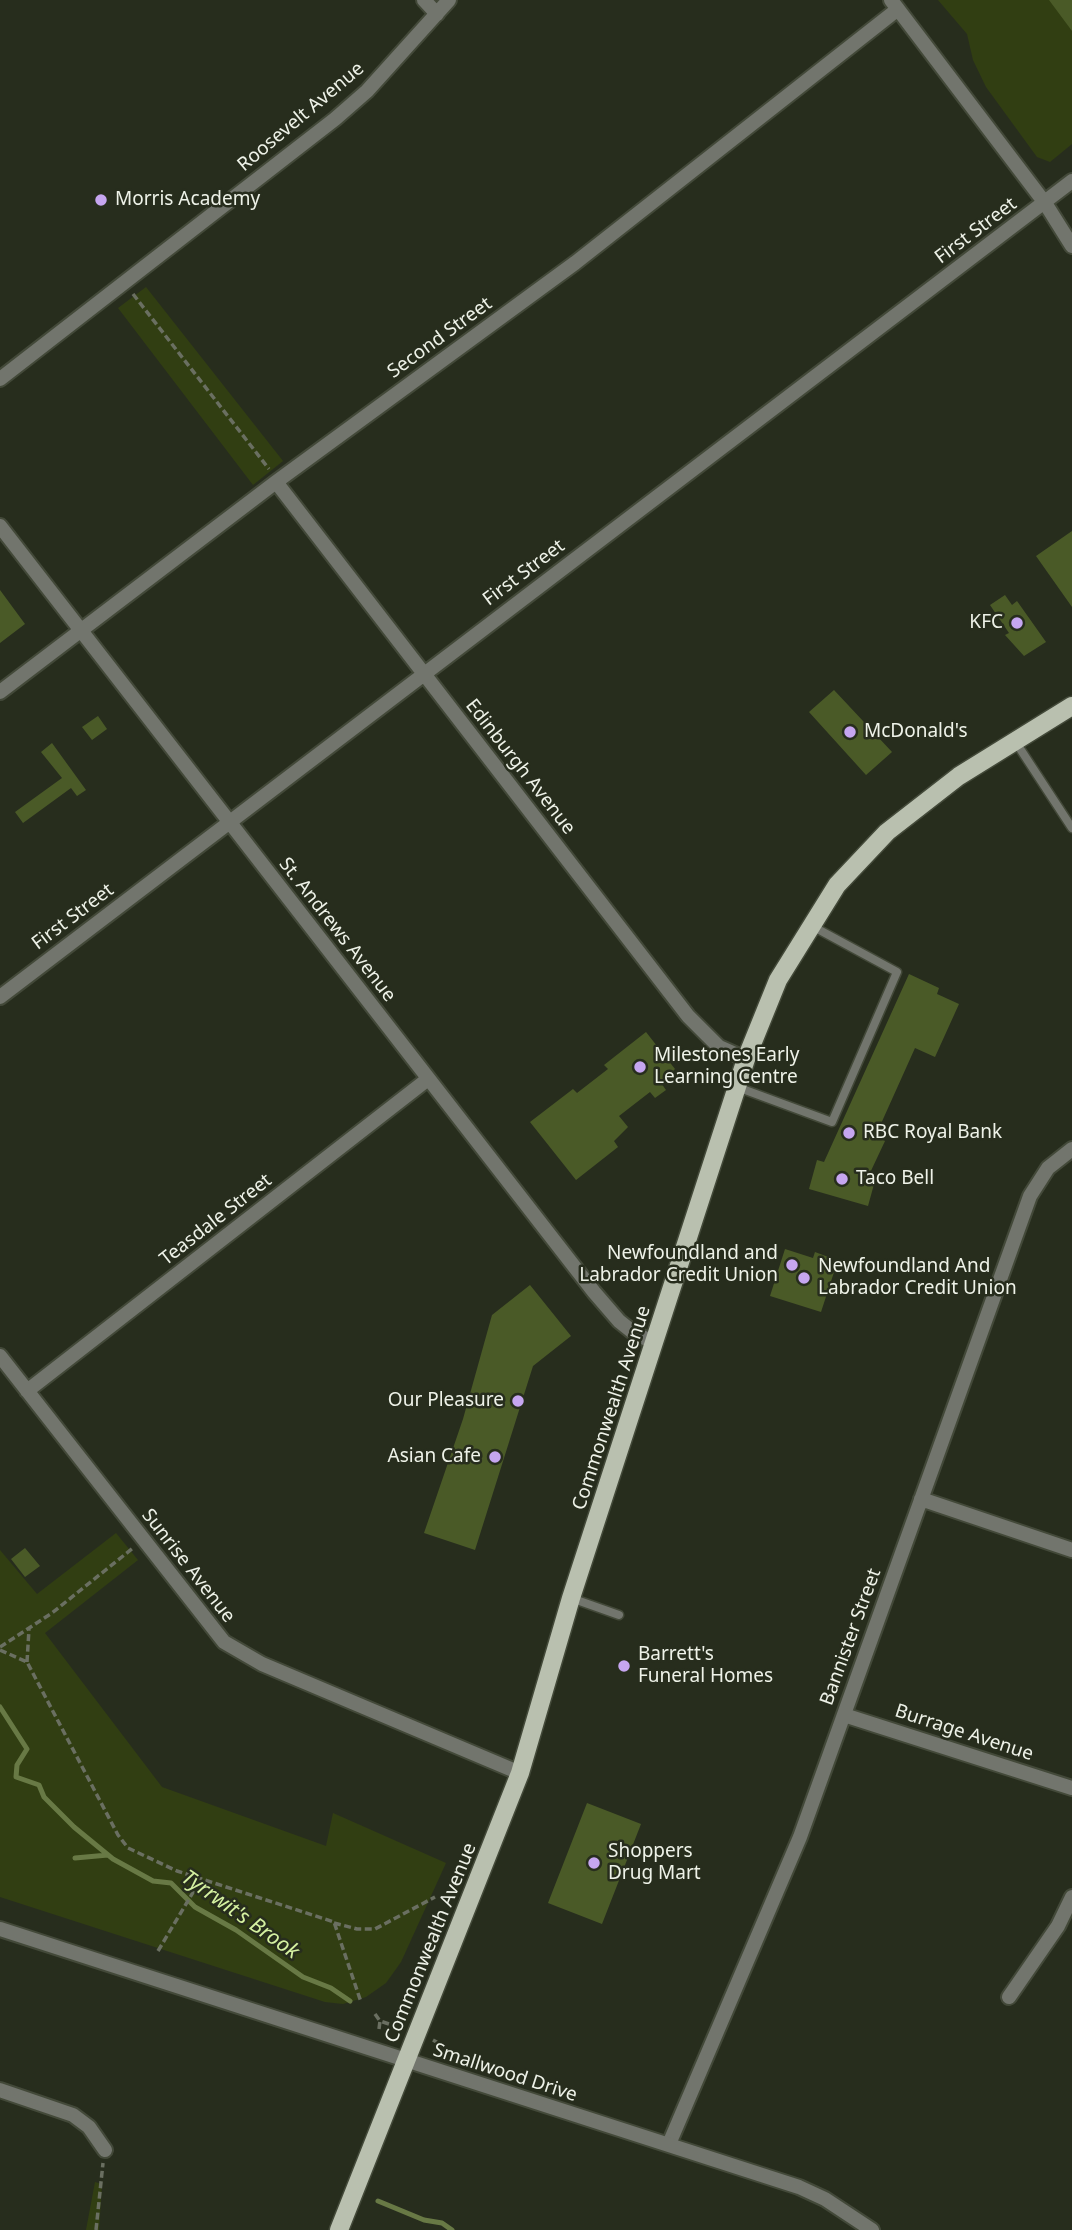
<!DOCTYPE html>
<style>
body{margin:0}
canvas{display:block;background:#272d1d}
</style>
<canvas width="1072" height="2230"></canvas>
<script>
const c = document.querySelector('canvas').getContext('2d');
c.lineJoin = 'round';
function fill(path, color) { c.fillStyle = color; c.fill(path, 'evenodd'); }
const shape = rows => new Path2D(rows.map(r => 'M' + r).join(''));
function trace(path, color, width, dash) { c.strokeStyle = color; c.lineWidth = width; c.lineCap = dash ? 'butt' : 'round'; c.setLineDash(dash || []); c.stroke(path); }
function drawText(font, color, halo, rows, align = 'center') {
  c.font = font + ' "Noto Sans",sans-serif'; c.lineWidth = 5; c.setLineDash([]); c.textBaseline = 'middle'; c.strokeStyle = halo; c.fillStyle = color; for (const [text, x, y, turn = 0] of rows) {
    c.save(); c.translate(x, y); c.rotate((+turn || 0) * Math.PI / 180); c.textAlign = isNaN(turn) ? turn : align; if (halo) c.strokeText(text, 0, 0); c.fillText(text, 0, 0); c.restore();
  }
}
fill(shape([
 [938,0,1072,0,1072,144,1050,162,1037,157,986,87,973,60,967,34],
 [146,287,283,461,253,485,118,308],
 [116,1533,138,1560,45,1633,162,1787,326,1846,333,1813,446,1863,401,1962,386,1983,366,1997,343,2004,325,2002,0,1897,0,1550,37,1594],
 [95,2182,102,2184,99,2230,86,2230]
]), '#313e12');
trace(shape([
 [0,1707,27,1749,17,1765,16,1777,39,1785,44,1797,74,1827,113,1859,153,1881,171,1883,195,1907,236,1930,303,1977,331,1988,350,2001],
 [75,1858,108,1855],
 [378,2201,424,2220,442,2223,452,2230]
]), '#687945', 5);
fill(shape([
 [1049,0,1072,0,1072,31],
 [1072,531,1072,607,1036,556],
 [0,590,25,624,0,643],
 [1005,595,1012,605,1017,601,1046,642,1024,656,1005,635,1009,633,990,605],
 [834,690,892,752,866,775,809,712],
 [98,716,107,729,92,740,82,727],
 [52,743,86,790,77,796,71,788,23,823,15,812,62,778,41,752],
 [909,974,939,988,937,994,959,1004,935,1057,915,1048,875,1137,885,1141,869,1175,876,1177,868,1206,809,1189,817,1160,824,1162],
 [646,1032,675,1069,661,1083,666,1090,655,1098,650,1092,619,1116,628,1127,614,1141,618,1147,576,1180,530,1122,573,1089,577,1093,608,1069,604,1065],
 [785,1249,813,1258,815,1252,831,1258,829,1263,836,1266,821,1312,770,1296],
 [530,1285,571,1336,533,1366,475,1550,424,1533,463,1419,492,1315],
 [25,1548,40,1566,25,1577,11,1559],
 [587,1803,641,1824,602,1924,548,1903]
]), '#4a5a27');
const service = shape([
 [1015,741,1072,828],
 [737,1087,832,1122,897,972,812,926],
 [571,1598,619,1615]
]);
const minor = shape([
 [424,0,437,14],
 [891,0,1045,203,1072,246],
 [0,379,335,119,367,91,449,0],
 [276,482,688,1016,719,1047,746,1059],
 [0,526,594,1292,619,1321,634,1333,655,1343],
 [0,692,276,482,575,263,898,9],
 [0,997,1072,181],
 [0,1356,224,1642,262,1664,520,1773],
 [27,1391,428,1079],
 [921,1499,1072,1550],
 [844,1715,1072,1788],
 [1009,1997,1058,1926,1072,1897],
 [0,2090,73,2115,89,2127,105,2150],
 [669,2144,800,1837,1030,1196,1048,1168,1072,1149]
]);
const tertiary = shape([
 [0,1929,799,2187,825,2199,872,2230]
]);
const primary = shape([
 [339,2230,520,1773,571,1598,746,1059,778,980,837,885,887,832,959,776,1072,706]
]);
trace(service, '#434939', 11);
trace(minor, '#434939', 18);
trace(tertiary, '#434939', 18);
trace(primary, '#434939', 21);
trace(shape([
 [133,294,269,469],
 [0,1647,52,1613,133,1548],
 [0,1650,27,1662,118,1835,128,1848,177,1871,334,1922,361,2002],
 [27,1662,29,1629],
 [334,1923,357,1929,375,1929,435,1897],
 [158,1951,201,1879],
 [375,2014,380,2021],
 [379,2029,380,2021,389,2024],
 [433,2040,440,2044,438,2051],
 [96,2230,103,2163]
]), '#6a6f61', 3.5, [7, 3.5]);
trace(service, '#72756d', 8);
trace(minor, '#72756d', 14);
trace(tertiary, '#72756d', 14);
trace(primary, '#b9c0af', 18);
for (const [x, y, r, color] of [
 [101,200,7,"#c6a6f0"],
 [1017,623,7,"#c6a6f0"],
 [850,732,7,"#c6a6f0"],
 [640,1067,7,"#c6a6f0"],
 [849,1133,7,"#c6a6f0"],
 [842,1179,7,"#c6a6f0"],
 [792,1265,7,"#c6a6f0"],
 [804,1278,7,"#c6a6f0"],
 [518,1401,7,"#c6a6f0"],
 [495,1457,7,"#c6a6f0"],
 [624,1666,7,"#c6a6f0"],
 [594,1863,7,"#c6a6f0"]
]) { const dot = new Path2D(); dot.arc(x, y, r, 0, 2 * Math.PI); c.fillStyle = color; c.fill(dot); trace(dot, '#272d1d', 2.5); }
drawText('19px', '#eef2e8', '#272d1d', [
 ["Roosevelt Avenue",301,117,-40],
 ["First Street",976,231,-37],
 ["Second Street",440,338,-36],
 ["First Street",524,573,-37],
 ["Edinburgh Avenue",520,767,52],
 ["First Street",73,917,-37],
 ["St. Andrews Avenue",337,930,52],
 ["Teasdale Street",216,1220,-38],
 ["Commonwealth Avenue",612,1408,-72],
 ["Sunrise Avenue",188,1566,52],
 ["Bannister Street",851,1637,-70],
 ["Burrage Avenue",964,1733,18],
 ["Commonwealth Avenue",431,1943,-68],
 ["Smallwood Drive",505,2073,18]
]);
drawText('19px', '#eef2e8', '#272d1d', [
 ["Morris Academy",115,200],
 ["KFC",1003,623,"right"],
 ["McDonald's",864,732],
 ["Milestones Early",654,1056],
 ["Learning Centre",654,1078],
 ["RBC Royal Bank",863,1133],
 ["Taco Bell",856,1179],
 ["Newfoundland and",778,1254,"right"],
 ["Labrador Credit Union",778,1276,"right"],
 ["Newfoundland And",818,1267],
 ["Labrador Credit Union",818,1289],
 ["Our Pleasure",504,1401,"right"],
 ["Asian Cafe",481,1457,"right"],
 ["Barrett's",638,1655],
 ["Funeral Homes",638,1677],
 ["Shoppers",608,1852],
 ["Drug Mart",608,1874]
], 'left');
drawText('italic 21px', '#d5f1a1', '#272d1d', [
 ["Tyrrwit's Brook",240,1915,35]
]);
</script>
